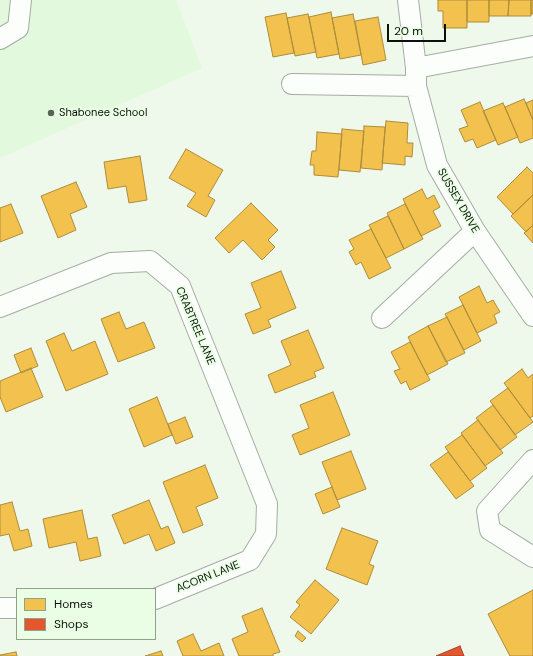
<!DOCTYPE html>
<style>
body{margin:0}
#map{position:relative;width:533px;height:656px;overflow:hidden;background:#eef8eb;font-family:"DM Sans",sans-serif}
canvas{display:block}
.legend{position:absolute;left:16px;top:588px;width:140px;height:52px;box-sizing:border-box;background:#eafee5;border:1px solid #90a08d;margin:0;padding:5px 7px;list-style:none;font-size:12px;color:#0a1309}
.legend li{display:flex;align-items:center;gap:8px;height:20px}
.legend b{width:20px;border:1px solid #90a08d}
.scale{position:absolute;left:387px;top:24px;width:59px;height:18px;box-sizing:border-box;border:2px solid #0a1309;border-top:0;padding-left:5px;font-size:12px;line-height:14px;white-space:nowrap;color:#0a1309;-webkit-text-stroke:3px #eafee5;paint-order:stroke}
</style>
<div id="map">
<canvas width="533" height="656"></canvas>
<ul class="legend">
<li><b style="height:11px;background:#f2c14e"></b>Homes</li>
<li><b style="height:11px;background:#e4572e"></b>Shops</li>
</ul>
<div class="scale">20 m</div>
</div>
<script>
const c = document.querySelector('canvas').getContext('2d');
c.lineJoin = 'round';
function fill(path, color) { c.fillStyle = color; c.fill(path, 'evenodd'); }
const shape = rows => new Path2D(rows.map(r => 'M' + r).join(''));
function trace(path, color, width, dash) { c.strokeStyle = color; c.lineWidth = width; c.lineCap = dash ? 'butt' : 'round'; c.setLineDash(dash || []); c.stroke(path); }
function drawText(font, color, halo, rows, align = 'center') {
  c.font = font + ' "DM Sans",sans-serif'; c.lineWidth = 4; c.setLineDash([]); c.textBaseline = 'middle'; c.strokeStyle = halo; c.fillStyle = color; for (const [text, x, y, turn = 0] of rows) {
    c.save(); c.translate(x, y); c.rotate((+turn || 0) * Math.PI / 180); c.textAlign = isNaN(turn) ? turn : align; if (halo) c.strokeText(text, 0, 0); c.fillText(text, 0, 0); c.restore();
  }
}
fill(shape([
 [0,0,176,0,202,68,0,158]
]), '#e3f9de');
const homes = shape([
 [438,0,467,0,467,28,443,28,443,11,438,11,438,0],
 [467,0,489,0,489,22,467,22,467,0],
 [489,0,509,0,508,16,489,16,489,0],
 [509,0,531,0,531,16,508,16,509,0],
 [531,0,533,0,533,14,531,14,531,0],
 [331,12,339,54,317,58,309,17,331,12],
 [286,13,294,53,273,57,265,17,286,13],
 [308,14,316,52,295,56,287,18,308,14],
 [353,14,361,55,340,59,332,18,353,14],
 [378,17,386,60,363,65,355,21,378,17],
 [524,99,533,120,533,138,520,143,505,107,524,99],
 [533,100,533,120,526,103,533,100],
 [480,102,496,140,477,148,473,139,465,142,459,129,468,126,461,110,480,102],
 [503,103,518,137,498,145,483,111,503,103],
 [386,121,408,123,407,143,413,143,412,157,405,156,405,165,382,163,386,121],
 [364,126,385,127,382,170,361,168,364,126],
 [342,129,364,131,360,172,339,170,342,129],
 [317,132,342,134,338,177,314,175,314,165,310,165,312,151,316,151,317,132],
 [186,149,223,170,208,196,215,200,206,217,187,206,196,193,169,178,186,149],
 [140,156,147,200,129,203,126,186,108,189,104,162,140,156],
 [527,167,533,173,533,195,513,214,497,197,527,167],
 [76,182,87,207,70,214,76,230,58,238,41,196,76,182],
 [422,189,427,199,434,195,440,207,433,211,441,226,421,236,403,199,422,189],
 [533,195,533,225,526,232,511,216,533,195],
 [251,203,278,230,268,240,275,247,262,260,243,240,229,253,215,238,251,203],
 [11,204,23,233,0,242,0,208,11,204],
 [405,204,423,239,404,249,387,213,405,204],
 [388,216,404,249,386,258,369,225,388,216],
 [533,225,533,243,524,233,533,225],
 [371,229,391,268,369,279,361,262,356,265,349,252,354,249,349,240,371,229],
 [281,271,296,308,268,320,271,327,253,334,245,314,261,308,251,283,281,271],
 [479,286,487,303,493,300,500,312,494,315,497,323,477,333,459,297,479,286],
 [463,305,481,341,464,350,445,314,463,305],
 [119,312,126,329,144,322,155,348,118,362,101,319,119,312],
 [447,317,465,353,446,362,428,326,447,317],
 [428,326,448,364,427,375,408,337,428,326],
 [308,330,324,368,314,372,316,377,275,393,268,375,291,365,281,341,308,330],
 [64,333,72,351,95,341,108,374,66,391,46,341,64,333],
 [410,342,430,380,410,390,406,381,401,384,394,371,400,369,391,352,410,342],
 [31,348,38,366,21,373,14,355,31,348],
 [31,368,43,397,6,412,0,397,0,381,31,368],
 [522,369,528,378,533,374,533,416,530,418,504,383,522,369],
 [508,388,533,422,515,435,490,401,508,388],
 [333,392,350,435,300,455,292,435,309,428,300,405,333,392],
 [157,397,172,435,144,447,129,409,157,397],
 [493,405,517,437,500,450,476,418,493,405],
 [185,417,193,437,176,444,168,424,185,417],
 [478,420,503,453,485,466,461,433,478,420],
 [462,435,487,468,470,481,445,447,462,435],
 [351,451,366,489,337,500,322,462,351,451],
 [448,452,474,486,456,499,430,465,448,452],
 [205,465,218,498,196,507,203,525,183,533,163,482,205,465],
 [332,487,340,507,323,514,315,494,332,487],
 [149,500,161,529,168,526,175,543,156,551,149,534,124,544,112,515,149,500],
 [12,502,20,531,28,529,32,546,14,551,9,534,0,536,0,505,12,502],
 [82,510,88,539,97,537,101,556,80,561,76,542,49,548,43,519,82,510],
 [342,528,378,541,369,564,374,566,367,585,326,569,342,528],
 [315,580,339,600,311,634,290,617,300,605,296,602,315,580],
 [533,590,533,656,510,656,488,614,533,590],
 [262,608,280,652,273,654,273,656,239,656,232,639,248,632,242,616,262,608],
 [298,631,306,638,302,642,295,636,298,631],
 [193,634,201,651,219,643,224,656,183,656,177,641,193,634],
 [161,651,163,656,145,656,161,651],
 [16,652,17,656,0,656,0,655,16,652]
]);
fill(homes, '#f2c14e');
trace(homes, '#ac8d39', 1);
const shops = shape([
 [460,646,464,656,436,656,460,646]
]);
fill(shops, '#e4572e');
trace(shops, '#a34323', 1);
const minor = shape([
 [408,0,416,68,416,86,437,165,475,231,533,316],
 [0,39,18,28,21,0],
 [416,68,533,46],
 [292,84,416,86],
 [0,307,111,263,150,261,180,286,267,504,266,534,250,560,155,599],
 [382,318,475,231],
 [533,460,487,511,490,530,533,557],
 [0,608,17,608]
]);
trace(minor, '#a4ada2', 22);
trace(minor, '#fcfefc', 20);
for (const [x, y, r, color] of [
 [51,113,4,"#5a6358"]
]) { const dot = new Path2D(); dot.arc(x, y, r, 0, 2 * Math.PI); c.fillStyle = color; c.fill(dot); trace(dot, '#eafee5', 1.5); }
drawText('11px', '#0a1309', '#eafee5', [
 ["Shabonee School",59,113]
], 'left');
drawText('11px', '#0a1309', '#eafee5', [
 ["SUSSEX DRIVE",458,201,60],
 ["CRABTREE LANE",195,326,67],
 ["ACORN LANE",208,577,-22]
]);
</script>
